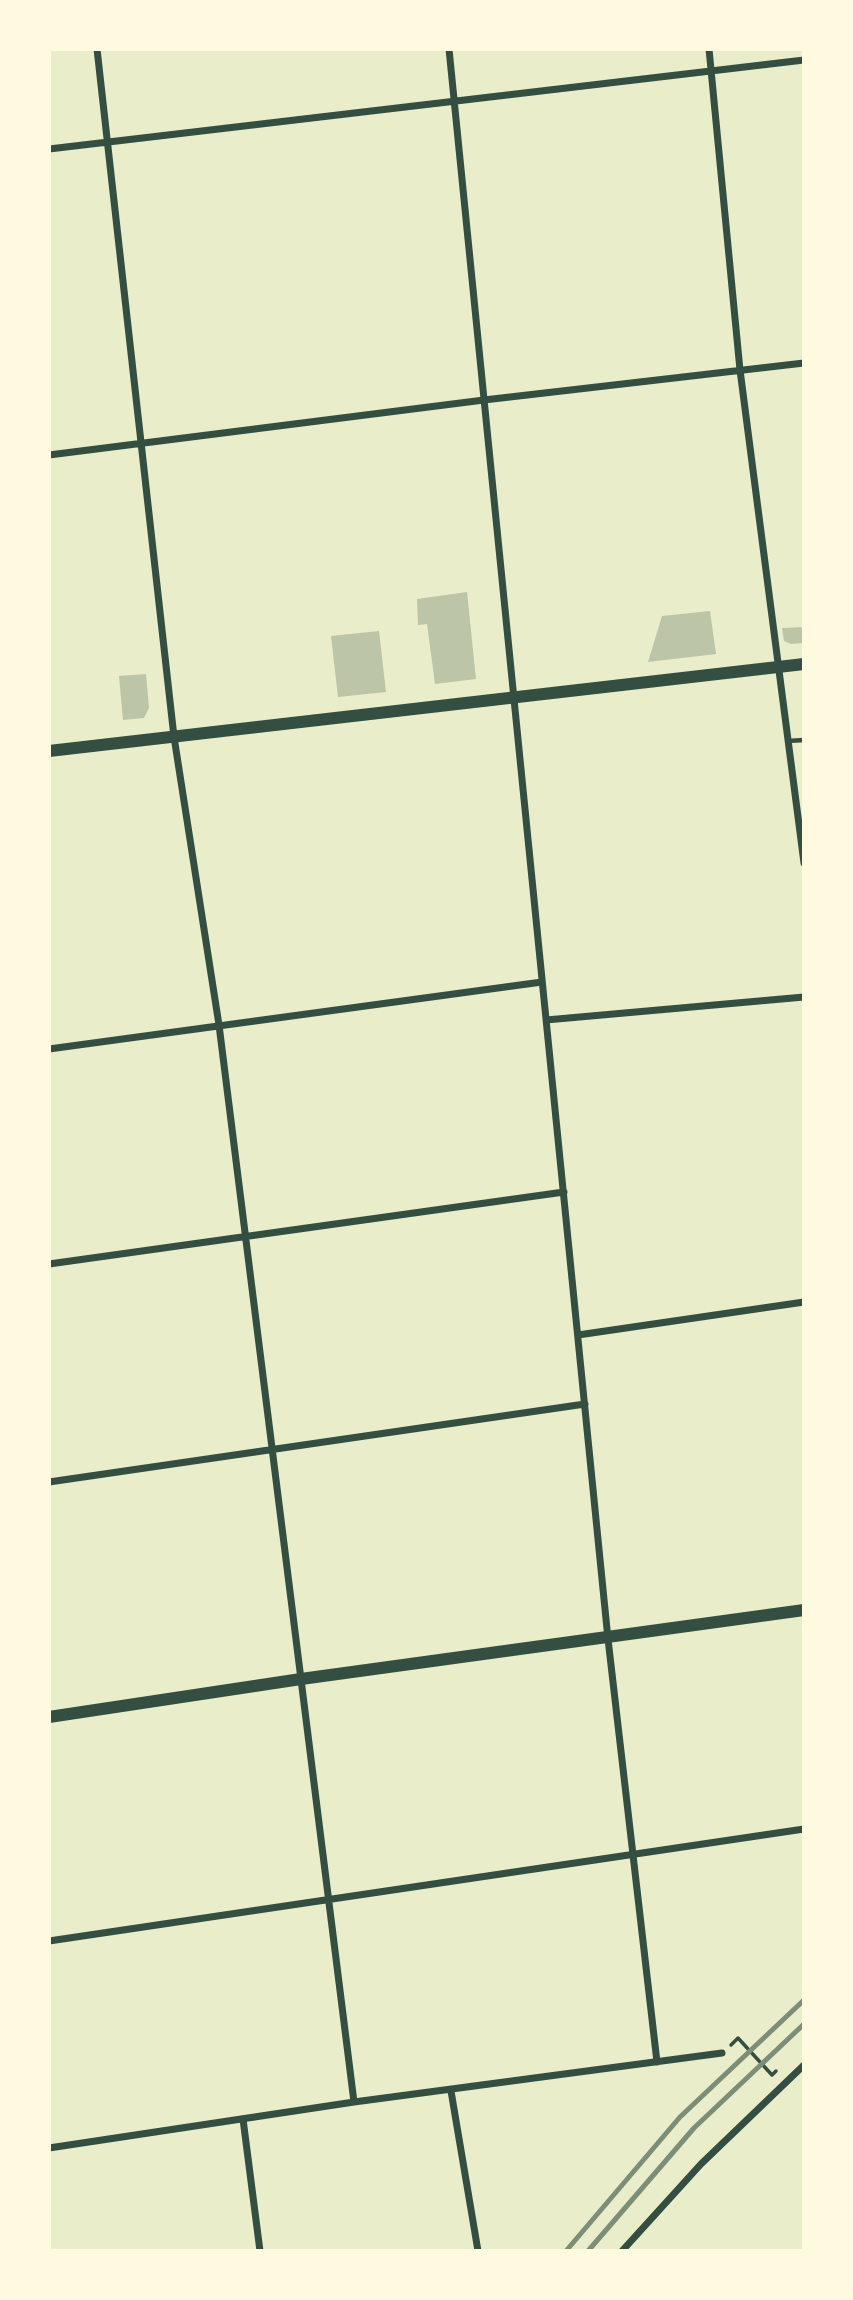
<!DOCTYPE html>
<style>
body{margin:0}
#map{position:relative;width:853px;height:2300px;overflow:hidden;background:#e9edc9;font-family:"Varela Round",sans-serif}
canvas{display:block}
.frame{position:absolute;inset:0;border:51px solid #fefae0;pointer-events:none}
</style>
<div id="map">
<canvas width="853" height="2300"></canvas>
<div class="frame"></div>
</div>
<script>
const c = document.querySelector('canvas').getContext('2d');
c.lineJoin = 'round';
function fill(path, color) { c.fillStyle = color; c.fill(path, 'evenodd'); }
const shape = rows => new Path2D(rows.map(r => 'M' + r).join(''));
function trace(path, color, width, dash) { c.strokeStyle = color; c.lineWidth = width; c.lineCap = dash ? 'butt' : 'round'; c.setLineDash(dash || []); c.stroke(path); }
fill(shape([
 [467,592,476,679,435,684,427,624,418,625,417,599],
 [710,611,716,654,648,662,662,616],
 [804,627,804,643,791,644,784,641,782,628],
 [379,631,386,692,338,697,331,636],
 [146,674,149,708,144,718,123,720,119,676]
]), '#bcc5a7');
trace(shape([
 [731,2045,738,2038,772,2075,776,2071]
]), '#344e41', 3.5);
trace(shape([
 [788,741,804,740]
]), '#344e41', 4.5);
trace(shape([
 [97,49,174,737,219,1025,354,2102],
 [449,49,608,1639,657,2062],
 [709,49,740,370,804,863],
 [49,149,804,60],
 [49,455,484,400,804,363],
 [546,1020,804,997],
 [49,1049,542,982],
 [49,1264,564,1192],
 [578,1335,804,1302],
 [49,1482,585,1404],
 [49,1941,804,1829],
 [451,2091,478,2251],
 [243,2119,260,2251],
 [49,2148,354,2102,722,2053],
 [622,2251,701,2164,804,2065]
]), '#344e41', 7);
trace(shape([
 [49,751,804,664],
 [49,1717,301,1679,804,1610]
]), '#344e41', 12);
trace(shape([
 [566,2251,680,2117,804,2000],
 [588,2251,694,2128,804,2024]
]), '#7c8e77', 5);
</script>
